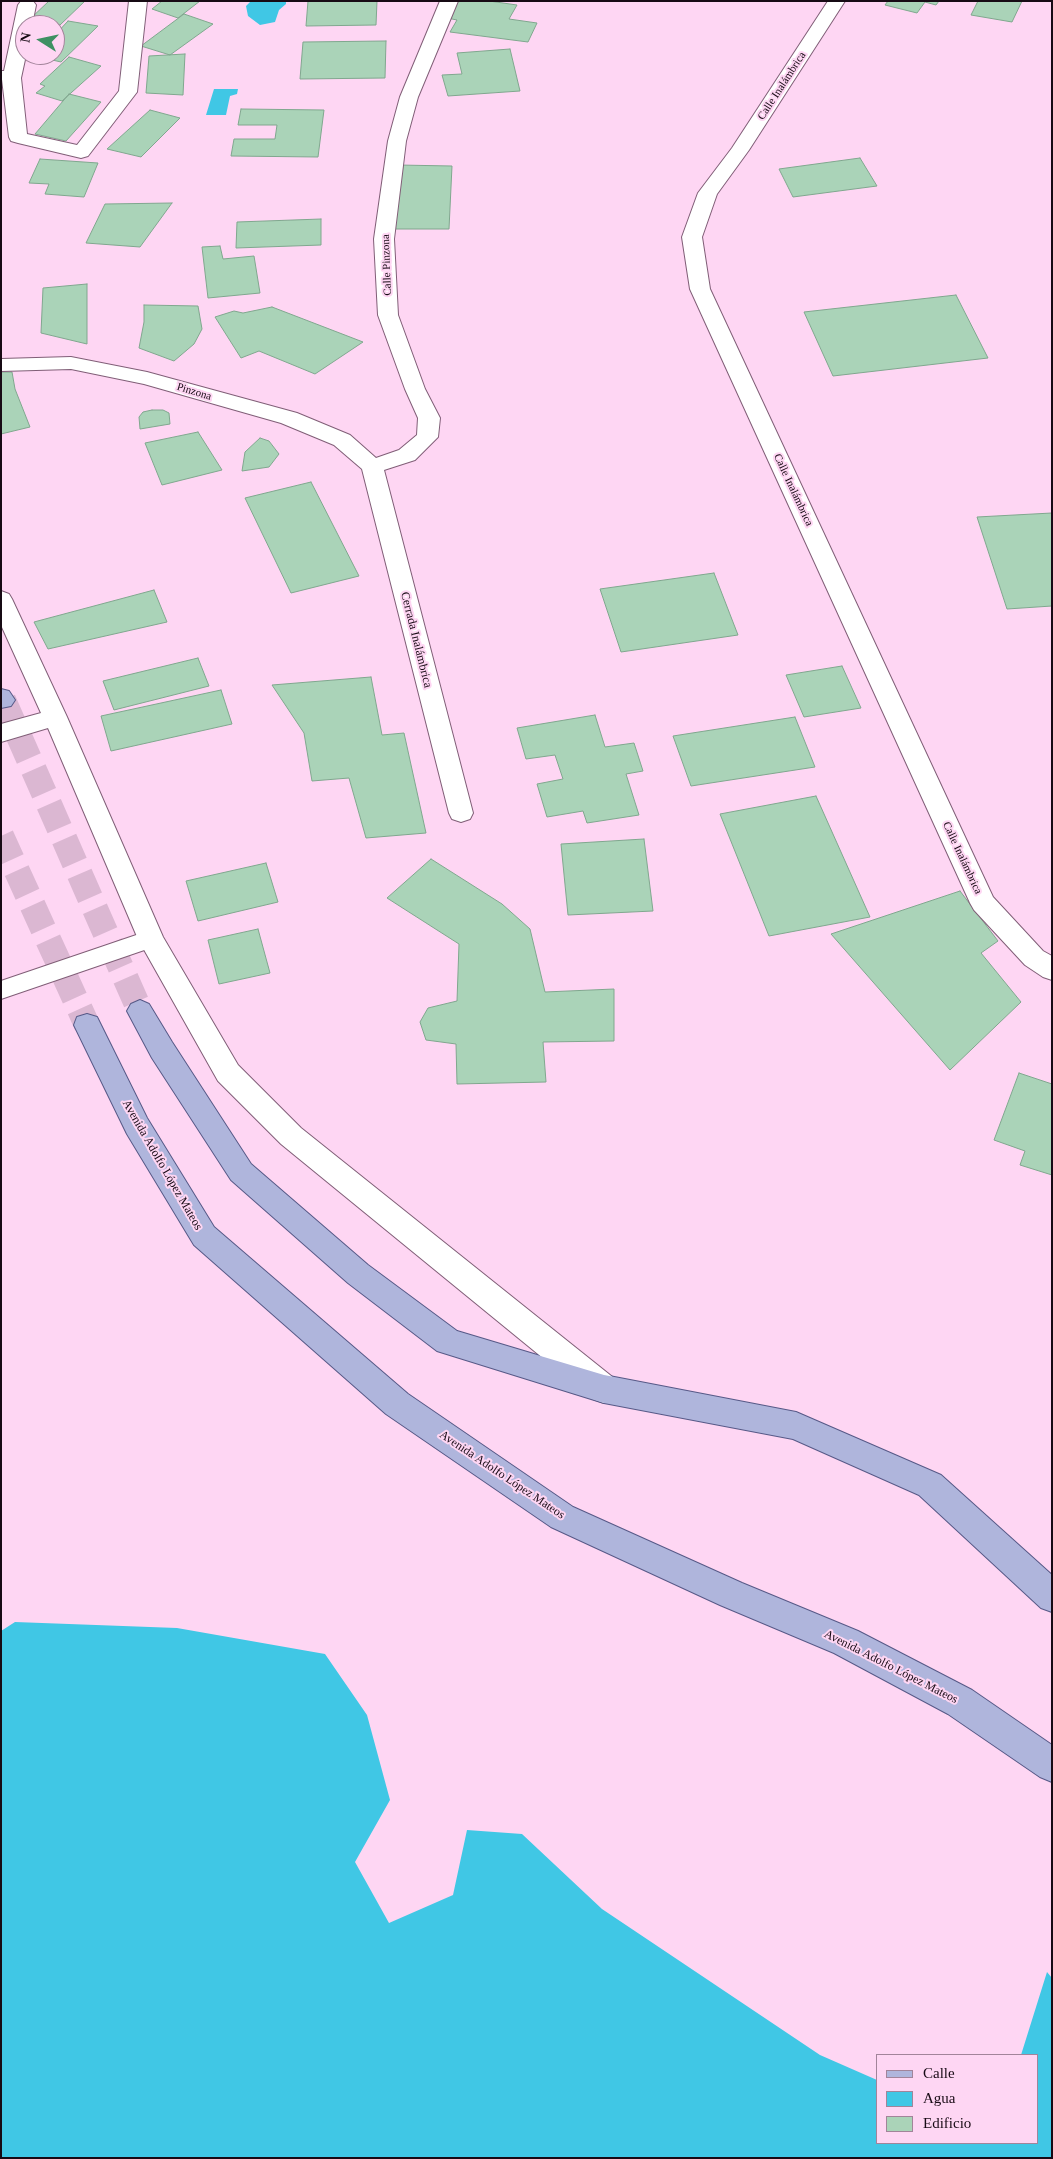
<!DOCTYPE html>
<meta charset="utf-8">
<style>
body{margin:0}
#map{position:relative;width:1053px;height:2159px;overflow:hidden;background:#fed6f3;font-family:"Times New Roman",serif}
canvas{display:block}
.frame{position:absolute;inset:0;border:2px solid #170a14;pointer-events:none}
.legend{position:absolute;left:876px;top:2054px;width:162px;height:90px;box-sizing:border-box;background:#fed6f3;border:1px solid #a2849a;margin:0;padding:6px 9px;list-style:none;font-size:15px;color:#170a14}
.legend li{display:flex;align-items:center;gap:10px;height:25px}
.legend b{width:25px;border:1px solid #a2849a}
.north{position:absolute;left:15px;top:15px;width:50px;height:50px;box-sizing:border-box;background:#fed6f3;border:1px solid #a2849a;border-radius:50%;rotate:280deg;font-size:14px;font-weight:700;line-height:20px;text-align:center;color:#170a14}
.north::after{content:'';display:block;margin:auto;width:18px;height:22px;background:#3e9062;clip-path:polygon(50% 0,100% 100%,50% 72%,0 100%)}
</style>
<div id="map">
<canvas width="1053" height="2159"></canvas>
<div class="frame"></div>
<ul class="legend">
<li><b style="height:6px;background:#afb5dc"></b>Calle</li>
<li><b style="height:14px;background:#40c7e5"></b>Agua</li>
<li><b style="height:14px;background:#aad3b8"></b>Edificio</li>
</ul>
<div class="north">N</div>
</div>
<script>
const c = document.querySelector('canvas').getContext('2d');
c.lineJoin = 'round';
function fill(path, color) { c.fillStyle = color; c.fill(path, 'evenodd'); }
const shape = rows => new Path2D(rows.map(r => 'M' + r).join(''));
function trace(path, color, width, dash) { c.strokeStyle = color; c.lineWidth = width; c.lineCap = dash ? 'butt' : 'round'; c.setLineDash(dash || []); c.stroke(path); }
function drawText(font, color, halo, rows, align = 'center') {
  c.font = font + ' "Times New Roman",serif'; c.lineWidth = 4; c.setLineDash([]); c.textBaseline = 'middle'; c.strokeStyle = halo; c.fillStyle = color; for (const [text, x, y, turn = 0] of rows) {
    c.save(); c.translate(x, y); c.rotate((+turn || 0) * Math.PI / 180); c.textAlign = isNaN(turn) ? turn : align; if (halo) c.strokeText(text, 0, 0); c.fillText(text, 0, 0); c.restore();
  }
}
fill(shape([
 [251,1,286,1,286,4,279,10,275,22,260,25,248,16,246,6],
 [214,89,238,89,237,94,230,96,226,115,206,115],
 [15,1622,177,1628,325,1654,367,1715,390,1800,355,1862,389,1923,453,1895,467,1830,522,1834,602,1909,820,2055,877,2080,877,2143,1037,2143,1037,2055,1021,2055,1047,1972,1052,1978,1052,2158,1,2158,1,1631]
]), '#40c7e5');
const building = shape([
 [49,1,85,1,60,25,30,19,49,1],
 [162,1,200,1,178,18,152,9,162,1],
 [308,1,377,1,376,25,306,26,308,1],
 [456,1,489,1,517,5,509,19,537,23,528,42,450,32,457,20,447,18,456,1],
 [888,1,939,1,936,5,925,2,917,13,885,5,888,1],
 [978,1,1022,1,1012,22,971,15,978,1],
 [184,14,213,24,170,55,141,46,184,14],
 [68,21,98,26,61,62,35,56,55,55,55,35,68,21],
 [386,41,385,78,300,79,303,42,386,41],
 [510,49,520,91,448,96,442,75,462,74,457,53,510,49],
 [185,54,183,95,146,93,149,56,185,54],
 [69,57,101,66,62,101,36,93,45,86,40,84,69,57],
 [69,94,101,102,66,141,35,134,69,94],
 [241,109,324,110,318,157,231,156,234,139,275,139,277,125,238,125,241,109],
 [150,110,180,118,141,157,107,149,150,110],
 [860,158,877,186,793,197,779,169,860,158],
 [40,159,98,163,84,197,45,194,49,184,29,183,40,159],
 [398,165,452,166,449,229,392,229,398,165],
 [172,203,140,247,86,243,105,204,172,203],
 [321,219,321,245,236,248,237,222,321,219],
 [220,246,223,259,254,256,260,293,208,298,202,247,220,246],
 [87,284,87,344,41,333,43,288,87,284],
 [956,295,988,358,833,376,804,312,956,295],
 [144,305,198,306,202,329,194,344,174,361,139,348,144,322,144,305],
 [272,307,363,342,315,374,259,351,241,358,215,317,234,311,243,313,272,307],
 [1,372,12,372,15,389,30,427,1,434,1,372],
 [152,410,163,410,169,413,170,424,140,429,139,417,143,412,152,410],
 [198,432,222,470,162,485,145,443,198,432],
 [260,438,269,441,279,454,269,467,242,471,245,452,260,438],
 [311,482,359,576,291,593,245,498,311,482],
 [1052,513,1052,606,1007,609,977,517,1052,513],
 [714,573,738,635,621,652,600,589,714,573],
 [154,590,167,622,48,649,34,622,154,590],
 [198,658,209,686,114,710,103,681,198,658],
 [842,666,861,708,804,717,786,675,842,666],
 [371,677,382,735,404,733,426,833,366,838,349,778,312,781,304,733,272,685,371,677],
 [221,690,232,724,111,751,101,716,221,690],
 [595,715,605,747,634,743,643,771,626,774,639,815,587,823,583,811,547,817,537,784,563,779,555,755,526,759,517,728,595,715],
 [795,717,815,767,691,786,673,736,795,717],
 [816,796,870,917,769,936,720,814,816,796],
 [644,839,653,911,568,915,561,844,644,839],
 [431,859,502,904,530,929,545,992,614,989,614,1041,543,1042,546,1082,457,1084,456,1044,426,1040,420,1022,428,1008,457,1001,459,944,387,898,431,859],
 [266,863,278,902,198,921,186,881,266,863],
 [960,891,998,941,981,953,1021,1002,950,1070,831,934,960,891],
 [258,929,270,973,219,984,208,940,258,929],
 [1019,1073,1052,1084,1052,1175,1020,1165,1025,1151,994,1140,1019,1073]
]);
fill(building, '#aad3b8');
trace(building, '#80a78e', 1);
trace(shape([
 [3,700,140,1011],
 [1,836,87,1025]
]), '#dbb7d2', 26, [26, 12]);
const service = shape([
 [151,930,159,933,162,939,159,945,1,999,1,981,151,930]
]);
const minor = shape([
 [21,1,33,1,36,5,32,25,25,25,26,55,21,78,27,134,77,145,119,91,129,1,147,1,137,92,88,156,81,158,18,143,11,141,9,137,1,71,4,71,18,5,21,1],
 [440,1,458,1,418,97,406,141,394,239,398,315,425,389,440,418,438,437,415,460,384,470,473,813,470,819,461,822,452,819,449,813,362,469,334,445,281,423,144,384,71,369,1,371,1,359,71,357,147,372,297,413,350,435,376,458,399,450,417,435,418,418,405,389,378,315,374,239,388,141,400,97,440,1],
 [828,1,845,1,749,150,717,194,702,237,710,289,993,897,1043,951,1052,956,1052,980,1043,977,1025,965,974,910,970,903,690,289,682,237,698,193,732,148,828,1],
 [1,591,9,594,12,599,67,717,163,937,238,1065,301,1128,615,1379,619,1389,615,1399,604,1403,593,1399,281,1144,218,1081,138,939,48,728,1,742,1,724,41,713,1,625,1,591]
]);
const primary = shape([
 [1,689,9,691,15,700,11,706,1,708,1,689],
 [140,1000,149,1004,172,1042,251,1164,368,1265,457,1331,604,1375,796,1412,941,1475,1052,1575,1052,1612,1041,1608,919,1495,793,1439,604,1403,437,1351,348,1283,231,1180,152,1058,127,1011,131,1004,140,1000],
 [87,1014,97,1017,147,1118,214,1227,408,1394,573,1507,742,1583,858,1631,972,1690,1052,1745,1052,1782,1040,1777,948,1714,834,1653,720,1605,551,1527,386,1414,194,1245,127,1134,74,1025,77,1017,87,1014]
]);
trace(service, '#805e77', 2);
trace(minor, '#805e77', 2);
trace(primary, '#575987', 2);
fill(service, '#fff');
fill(minor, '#fff');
fill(primary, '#afb5dc');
drawText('11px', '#170a14', '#fed6f3', [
 ["Calle Inalámbrica",782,86,-57],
 ["Calle Pinzona",387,265,-92],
 ["Pinzona",194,392,17],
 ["Calle Inalámbrica",793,490,65],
 ["Calle Inalámbrica",962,858,65]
]);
drawText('12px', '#170a14', '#fed6f3', [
 ["Cerrada Inalámbrica",416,640,76],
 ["Avenida Adolfo López Mateos",162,1165,60],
 ["Avenida Adolfo López Mateos",502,1475,34],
 ["Avenida Adolfo López Mateos",891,1667,27]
]);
</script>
